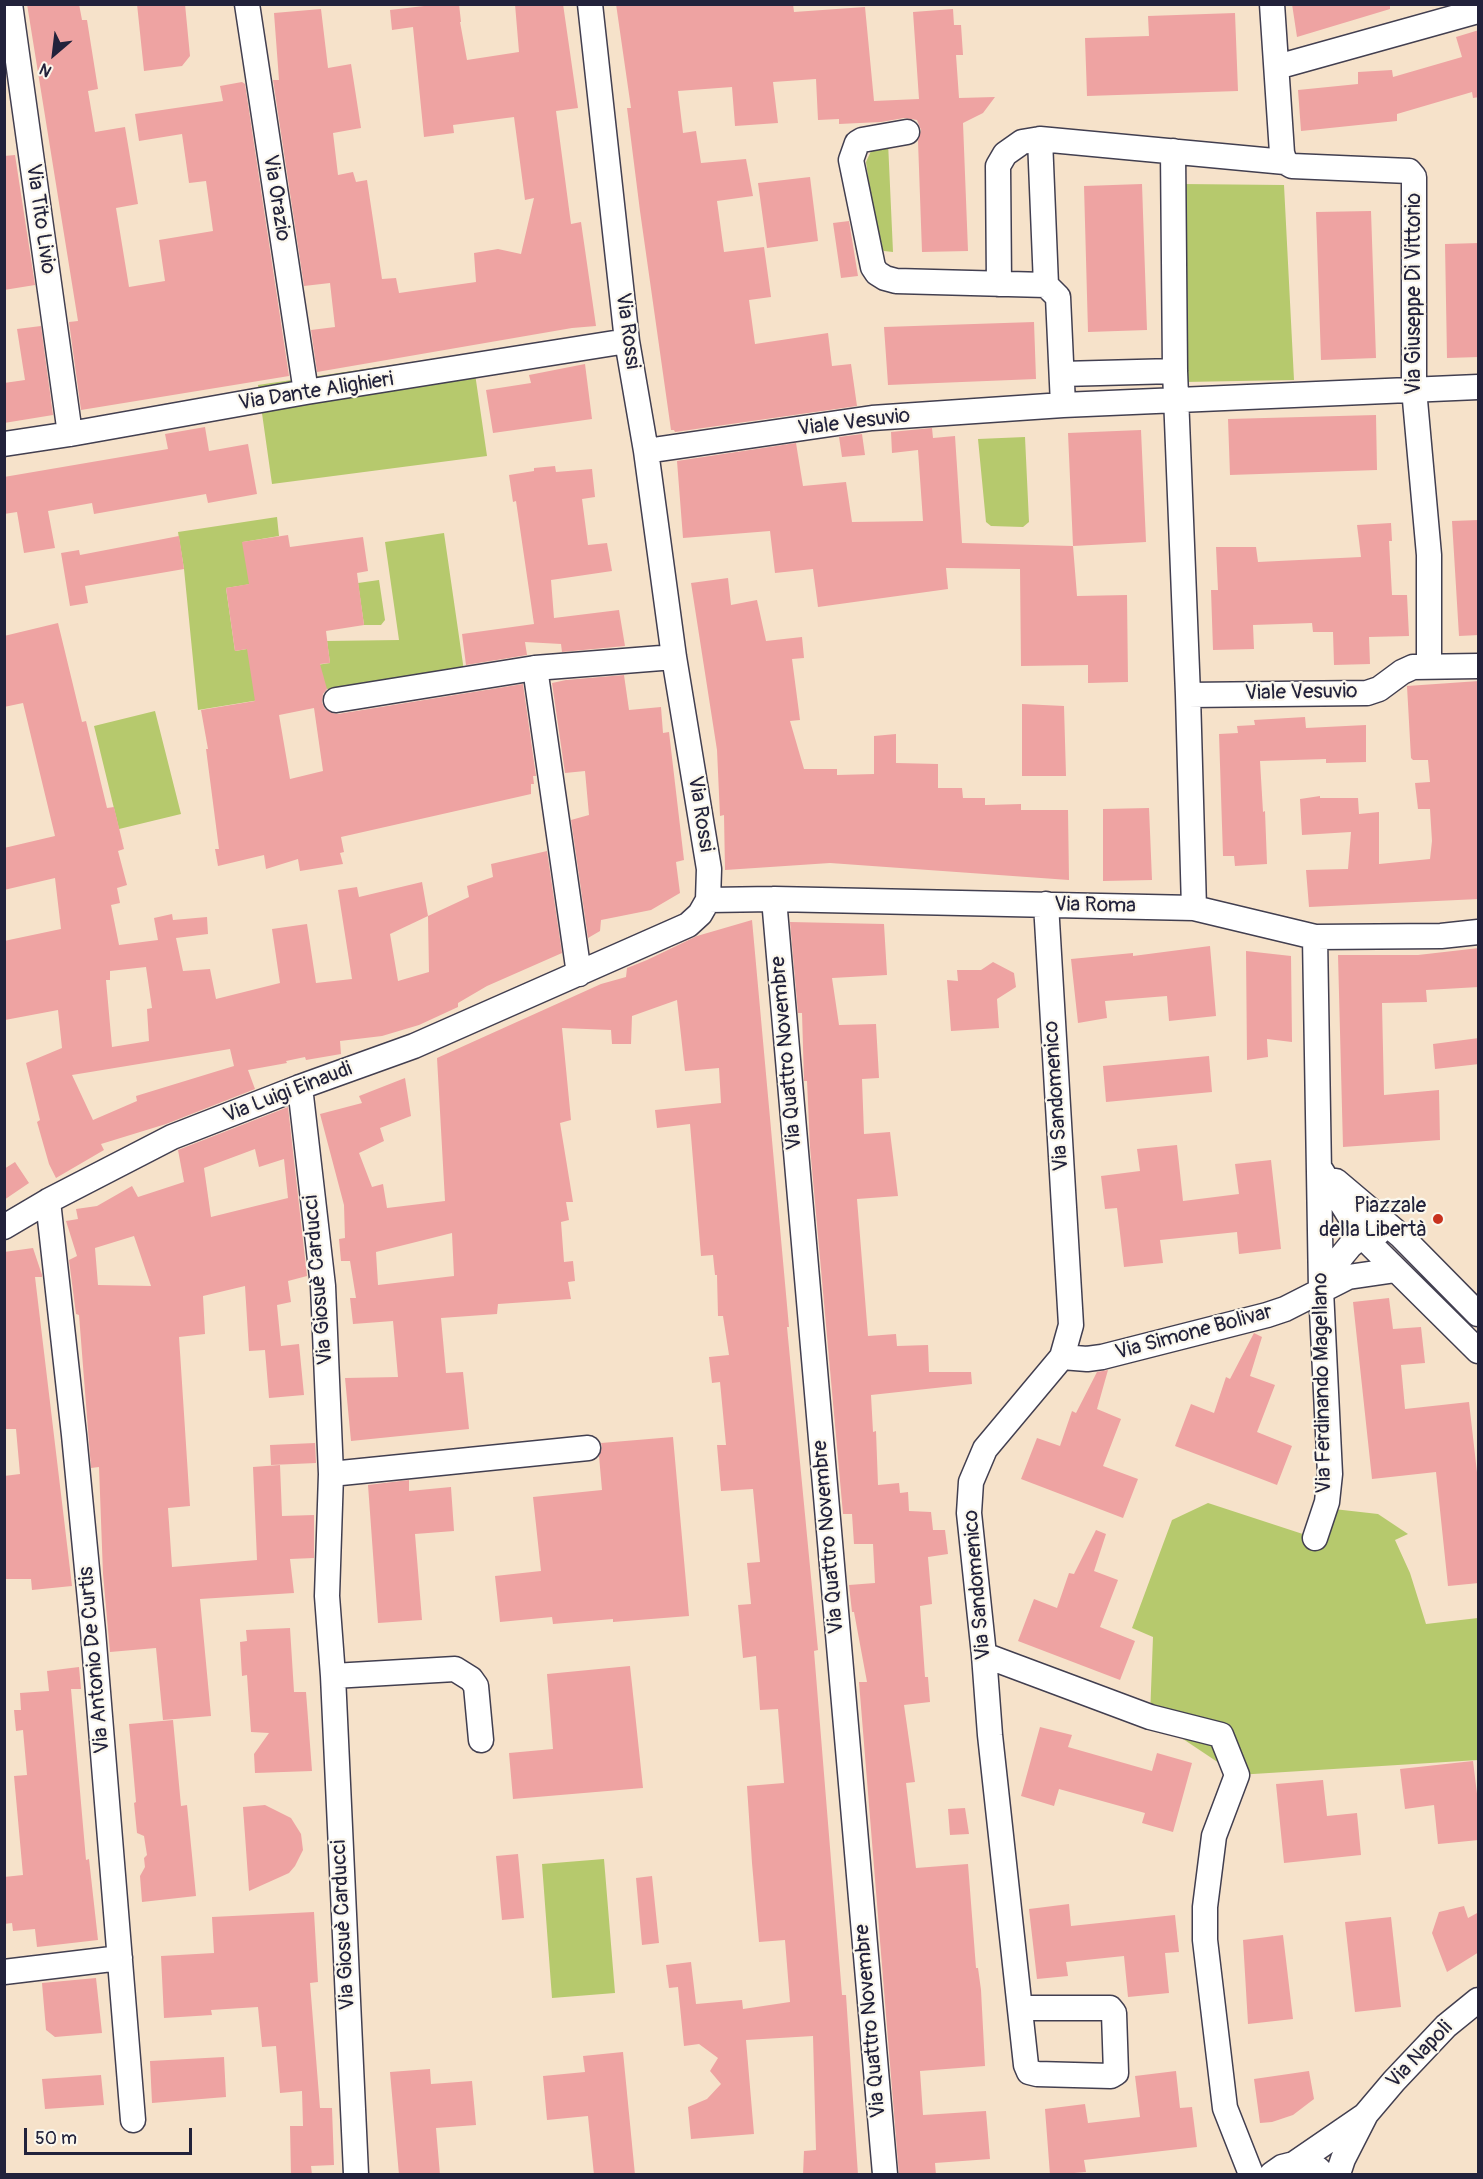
<!DOCTYPE html>
<meta charset="utf-8">
<style>
body{margin:0}
#map{position:relative;width:1483px;height:2179px;overflow:hidden;background:#f6e2ca;font-family:Pangolin,sans-serif}
canvas{display:block}
.frame{position:absolute;inset:0;border:6px solid #22223b;pointer-events:none}
.north{position:absolute;left:24px;top:24px;width:60px;height:60px;-webkit-text-stroke:4px #fbf7ec;paint-order:stroke;rotate:208deg;font-size:16px;font-weight:700;line-height:24px;text-align:center;color:#22223b}
.north::after{content:'';display:block;margin:auto;width:21px;height:27px;background:#22223b;clip-path:polygon(50% 0,100% 100%,50% 72%,0 100%)}
.scale{position:absolute;left:24px;top:2128px;width:168px;height:27px;box-sizing:border-box;border:3px solid #22223b;border-top:0;padding-left:8px;font-size:18px;line-height:21px;white-space:nowrap;color:#22223b;-webkit-text-stroke:4px #fbf7ec;paint-order:stroke}
</style>
<div id="map">
<canvas width="1483" height="2179"></canvas>
<div class="frame"></div>
<div class="north">N</div>
<div class="scale">50 m</div>
</div>
<script>
const c = document.querySelector('canvas').getContext('2d');
c.lineJoin = 'round';
function fill(path, color) { c.fillStyle = color; c.fill(path, 'evenodd'); }
const shape = rows => new Path2D(rows.map(r => 'M' + r).join(''));
function trace(path, color, width, dash) { c.strokeStyle = color; c.lineWidth = width; c.lineCap = dash ? 'butt' : 'round'; c.setLineDash(dash || []); c.stroke(path); }
function drawText(font, color, halo, rows, align = 'center') {
  c.font = font + ' Pangolin,sans-serif'; c.lineWidth = 4.5; c.setLineDash([]); c.textBaseline = 'middle'; c.strokeStyle = halo; c.fillStyle = color; for (const [text, x, y, turn = 0] of rows) {
    c.save(); c.translate(x, y); c.rotate((+turn || 0) * Math.PI / 180); c.textAlign = isNaN(turn) ? turn : align; if (halo) c.strokeText(text, 0, 0); c.fillText(text, 0, 0); c.restore();
  }
}
fill(shape([
 [888,142,893,252,884,251,877,244,866,162,872,149],
 [1182,184,1284,185,1294,380,1184,382],
 [472,353,487,456,272,484,258,385],
 [1025,437,1029,522,1023,527,991,526,986,522,978,439],
 [277,517,279,536,243,542,251,584,226,588,235,651,247,649,290,669,330,663,327,641,399,640,385,542,444,533,464,671,327,689,198,710,184,569,178,532],
 [379,580,385,620,381,625,364,625,358,583],
 [155,711,181,814,119,829,94,726],
 [1208,1503,1315,1538,1325,1508,1378,1514,1408,1534,1395,1540,1410,1573,1426,1624,1478,1618,1478,1760,1237,1775,1150,1717,1153,1637,1132,1628,1172,1520],
 [604,1859,615,1993,552,1998,542,1864]
]), '#b6c96d');
fill(shape([
 [27,4,79,4,82,20,87,20,98,89,88,91,95,132,125,127,138,204,116,208,129,287,165,281,159,240,213,231,206,181,189,183,182,134,139,141,135,114,223,101,220,86,242,82,245,84,289,376,81,410,69,322,78,321],
 [137,4,185,4,190,56,182,66,144,71],
 [441,4,459,4,461,22,460,22,467,60,519,52,515,4,563,4,578,108,556,111,571,224,581,222,596,326,572,328,317,372,311,330,335,327,330,283,304,286,273,80,279,80,274,13,321,9,328,68,351,64,361,128,333,133,338,175,353,172,356,182,367,180,382,279,396,278,399,293,476,282,474,253,498,249,521,254,534,198,525,200,514,117,453,125,454,133,424,137,413,27,392,30,390,10],
 [616,4,793,4,794,12,865,7,874,101,919,99,913,12,953,9,954,25,961,25,963,55,956,55,959,98,995,97,983,113,963,123,968,251,922,252,918,141,921,130,917,120,904,118,881,122,839,124,839,119,818,120,816,79,773,82,778,123,735,126,732,87,678,91,683,133,696,131,701,163,746,159,753,196,717,201,724,252,764,247,771,297,749,300,755,344,828,333,832,366,851,364,857,406,675,432,674,430,671,430,640,211,627,108,631,108],
 [1292,4,1390,4,1390,9,1297,37],
 [1235,13,1238,91,1087,96,1085,38,1149,36,1148,16],
 [1479,30,1479,97,1473,98,1472,92,1397,114,1397,121,1301,131,1298,90,1358,84,1358,72,1392,70,1393,77,1462,57,1456,37],
 [15,155,35,285,4,290,4,156],
 [810,177,818,241,767,248,758,183],
 [1142,184,1147,330,1088,332,1084,186],
 [1371,211,1376,358,1321,360,1316,212],
 [849,221,858,276,841,278,833,223],
 [1479,243,1479,357,1447,358,1445,244],
 [1034,322,1036,379,888,385,884,327],
 [41,326,53,415,4,423,4,383,25,380,17,329],
 [585,364,592,419,493,433,486,390,531,383,529,375],
 [1376,415,1377,470,1230,475,1228,419],
 [205,427,209,451,248,444,257,494,208,503,206,494,94,514,92,503,48,511,55,548,24,553,17,512,4,514,4,477,168,449,165,434],
 [932,428,933,438,955,436,962,543,1073,546,1077,596,1127,595,1128,682,1088,683,1088,665,1021,666,1020,569,946,568,948,589,818,607,813,569,775,573,770,531,683,538,677,461,796,443,803,486,846,482,852,522,923,521,918,450,892,453,891,432],
 [1141,430,1146,542,1073,546,1068,433],
 [862,434,865,455,842,457,839,437],
 [555,466,556,472,592,469,595,497,582,499,588,545,607,543,612,571,551,580,554,618,619,610,625,646,562,652,561,644,525,642,527,655,466,665,462,634,534,624,516,501,513,502,509,475,534,471,534,468],
 [1479,520,1479,635,1459,636,1452,521],
 [1391,523,1392,541,1389,541,1392,595,1407,595,1409,636,1369,637,1370,664,1334,665,1333,632,1313,632,1312,623,1253,625,1254,649,1213,650,1211,590,1218,590,1216,547,1256,547,1258,562,1361,557,1357,525],
 [288,535,290,547,363,537,368,571,357,573,364,625,326,631,330,663,320,664,327,689,323,694,322,702,325,709,332,713,338,714,523,684,536,776,533,776,534,784,531,784,531,794,341,837,344,852,340,853,343,864,300,871,298,859,266,869,264,855,218,866,215,849,219,849,206,749,208,749,201,710,255,701,247,649,235,651,226,588,249,584,242,542],
 [314,708,323,771,290,779,279,715],
 [179,536,184,569,85,586,88,603,70,606,61,553,79,550,80,555],
 [728,578,731,605,757,600,766,641,802,637,804,658,792,659,800,720,790,721,804,769,837,769,837,775,874,774,874,736,896,734,896,763,938,764,938,788,962,788,963,798,985,798,985,805,1021,804,1021,810,1068,810,1069,880,830,863,725,870,724,815,720,816,717,750,691,583],
 [58,623,82,722,86,721,107,808,114,807,124,849,118,851,127,885,117,888,120,903,111,905,119,945,158,940,154,918,172,914,173,920,207,917,208,934,176,938,183,971,210,969,216,999,280,983,272,929,307,924,316,983,352,979,338,890,357,887,359,897,422,882,428,916,469,897,467,886,493,877,491,864,547,851,562,953,487,986,458,1003,458,1007,419,1025,382,1036,340,1041,341,1054,306,1060,305,1057,286,1061,287,1063,248,1070,255,1089,166,1124,101,1144,104,1150,56,1178,49,1164,37,1122,40,1120,26,1063,62,1048,58,1010,5,1020,4,941,61,929,55,878,4,890,4,848,55,836,23,703,4,707,4,636],
 [428,916,429,972,398,981,390,934],
 [146,967,152,1008,147,1009,149,1041,112,1047,106,980,110,980,110,971],
 [230,1049,234,1066,136,1096,137,1101,93,1120,72,1075],
 [624,675,629,710,661,707,663,733,669,732,684,860,676,862,680,893,651,910,601,920,600,931,588,938,571,820,589,815,585,771,565,773,552,683,566,680],
 [1479,681,1479,899,1309,907,1306,870,1348,869,1351,832,1302,835,1300,799,1320,796,1320,798,1358,798,1359,814,1379,812,1379,864,1430,859,1432,841,1430,809,1418,809,1415,783,1430,782,1428,760,1413,760,1411,758,1407,686],
 [1022,704,1064,706,1066,776,1022,776],
 [1305,717,1306,728,1366,725,1366,762,1326,763,1326,759,1260,761,1263,812,1265,811,1267,864,1235,866,1234,856,1223,856,1219,734,1238,733,1237,726,1255,725,1254,720],
 [1149,808,1152,880,1103,881,1103,809],
 [752,920,789,1327,787,1327,818,1650,814,1651,842,1995,846,1995,858,2175,803,2175,804,2151,816,2150,813,2036,746,2040,754,2134,691,2139,688,2107,707,2099,721,2084,710,2071,718,2058,699,2044,684,2046,678,1987,669,1988,666,1965,691,1962,696,2004,742,2000,743,2009,790,2002,785,1940,759,1942,752,1863,747,1786,784,1783,778,1709,760,1710,756,1656,743,1658,738,1605,751,1604,747,1563,760,1562,753,1489,721,1491,717,1445,726,1445,720,1382,712,1383,709,1357,729,1355,723,1316,718,1316,717,1275,715,1275,713,1255,701,1256,690,1124,657,1128,655,1110,721,1103,719,1068,685,1071,677,1000,632,1016,631,1044,612,1044,611,1030,562,1028,571,1120,560,1123,573,1202,566,1202,569,1220,561,1222,564,1262,573,1261,575,1281,568,1282,571,1299,498,1304,497,1314,441,1318,446,1373,463,1372,469,1429,351,1441,345,1378,398,1377,393,1321,353,1324,350,1298,356,1298,350,1261,341,1261,339,1239,345,1238,344,1205,320,1114,362,1103,359,1096,405,1078,411,1116,380,1128,384,1141,359,1153,372,1187,383,1184,387,1208,445,1201,437,1058,601,984,626,977,627,968,647,960,697,936],
 [452,1233,454,1276,378,1285,376,1252],
 [790,922,884,924,887,975,832,978,839,1025,876,1024,879,1078,862,1079,864,1134,890,1132,898,1196,857,1199,868,1336,896,1334,897,1346,928,1345,929,1372,971,1372,972,1384,871,1395,873,1432,876,1431,878,1485,899,1483,900,1493,908,1492,909,1511,931,1512,933,1530,945,1530,948,1554,928,1557,932,1604,920,1606,925,1677,928,1677,930,1702,904,1705,915,1782,906,1783,916,1868,968,1864,976,1968,978,1968,981,1990,985,2066,920,2071,923,2115,986,2111,990,2159,935,2163,936,2175,899,2175,859,1682,867,1682,854,1612,852,1612,849,1585,875,1583,873,1544,854,1544,852,1514,843,1514,810,1147,807,1081,804,1081,802,1013,798,1013],
 [1210,946,1216,1016,1169,1021,1167,996,1105,1001,1107,1018,1078,1023,1071,959,1133,953,1133,956],
 [1479,948,1479,987,1426,990,1427,1002,1382,1003,1384,1095,1439,1090,1440,1140,1343,1147,1338,955,1418,955],
 [1246,951,1291,956,1292,1042,1267,1039,1268,1057,1247,1060],
 [993,962,1014,973,1016,987,997,999,999,1028,951,1031,947,980,958,981,957,970,981,970],
 [1479,1038,1479,1064,1435,1069,1433,1044],
 [1209,1056,1212,1092,1106,1102,1103,1066],
 [288,1107,307,1276,288,1281,291,1302,277,1305,281,1346,299,1344,304,1395,269,1398,265,1350,249,1351,245,1286,203,1296,205,1334,179,1337,190,1506,168,1508,172,1567,257,1560,253,1467,280,1465,282,1516,314,1515,314,1558,290,1559,294,1593,200,1599,211,1716,163,1720,156,1648,110,1652,103,1574,99,1467,91,1468,79,1315,76,1314,69,1260,77,1256,66,1221,78,1219,76,1209,97,1206,132,1186,138,1197,184,1182,178,1150],
 [255,1149,259,1167,284,1159,288,1198,211,1217,204,1168],
 [134,1236,151,1286,98,1285,95,1248],
 [1177,1145,1183,1201,1239,1194,1235,1164,1271,1160,1281,1249,1239,1254,1237,1232,1160,1240,1163,1263,1124,1267,1117,1208,1105,1209,1101,1176,1140,1171,1137,1149],
 [15,1162,29,1183,4,1200,4,1169],
 [33,1248,42,1275,42,1277,35,1277,72,1586,32,1590,31,1579,4,1579,4,1476,20,1474,16,1429,4,1429,4,1252],
 [1389,1298,1393,1329,1421,1327,1425,1363,1401,1365,1405,1409,1469,1402,1479,1490,1479,1583,1448,1586,1436,1472,1372,1479,1353,1302],
 [1254,1333,1262,1337,1250,1376,1275,1385,1257,1432,1292,1446,1277,1485,1175,1446,1191,1404,1214,1413,1226,1377,1230,1379],
 [1108,1370,1097,1409,1121,1419,1103,1466,1138,1479,1123,1518,1021,1479,1037,1438,1060,1446,1072,1411,1076,1413,1097,1372],
 [673,1437,689,1616,613,1622,613,1619,553,1624,552,1617,500,1622,495,1576,541,1571,533,1497,602,1490,599,1456,602,1447,601,1443],
 [315,1443,316,1463,271,1465,270,1445],
 [409,1480,409,1491,451,1487,454,1531,415,1534,422,1620,378,1623,368,1485],
 [1096,1530,1106,1534,1094,1571,1118,1580,1100,1627,1135,1641,1120,1680,1018,1641,1034,1599,1057,1608,1069,1573,1074,1574],
 [290,1628,294,1692,306,1692,312,1771,255,1773,254,1754,269,1733,251,1732,247,1675,242,1676,240,1642,247,1641,246,1630],
 [630,1666,643,1788,513,1799,509,1753,553,1749,547,1674],
 [79,1667,81,1689,71,1689,86,1860,89,1859,98,1940,37,1947,35,1929,13,1931,12,1923,4,1924,4,1877,23,1875,14,1776,27,1775,23,1730,16,1731,14,1710,21,1710,20,1693,49,1691,47,1671],
 [173,1720,181,1806,187,1805,196,1896,142,1902,140,1876,145,1867,144,1858,147,1855,144,1836,137,1833,134,1803,136,1802,129,1724],
 [1040,1727,1072,1735,1068,1747,1152,1771,1157,1753,1192,1763,1173,1832,1142,1823,1145,1813,1059,1789,1054,1806,1021,1796],
 [1473,1761,1479,1810,1479,1840,1438,1844,1434,1805,1405,1809,1400,1769],
 [1323,1780,1327,1816,1357,1813,1361,1855,1284,1863,1276,1784],
 [265,1805,291,1818,301,1834,303,1850,295,1866,289,1873,249,1891,243,1807],
 [965,1808,969,1834,950,1835,948,1809],
 [518,1854,524,1918,502,1920,496,1856],
 [652,1876,659,1943,642,1945,636,1878],
 [1069,1904,1071,1926,1175,1915,1179,1952,1165,1953,1169,1993,1128,1997,1124,1956,1066,1962,1068,1976,1037,1979,1029,1909],
 [1464,1906,1468,1918,1479,1912,1479,1952,1447,1972,1432,1933,1439,1912],
 [314,1912,318,1982,310,1983,320,2108,332,2108,334,2165,311,2166,312,2175,291,2175,290,2126,303,2126,302,2091,280,2093,276,2046,262,2047,258,2007,211,2010,212,2015,164,2018,161,1956,214,1953,212,1917],
 [1391,1917,1401,2007,1355,2012,1345,1922],
 [1283,1935,1293,2019,1248,2024,1243,1940],
 [96,1978,102,2033,55,2037,46,2030,42,1983],
 [623,2052,635,2175,594,2175,588,2116,547,2120,543,2076,585,2072,583,2056],
 [224,2057,226,2097,152,2103,150,2061],
 [430,2069,431,2084,472,2081,476,2125,436,2128,440,2175,399,2175,390,2072],
 [1176,2071,1180,2108,1192,2107,1197,2147,1084,2160,1086,2172,1050,2175,1045,2109,1085,2104,1088,2123,1140,2117,1135,2076],
 [1309,2071,1314,2099,1293,2115,1272,2122,1260,2123,1254,2079],
 [101,2075,104,2105,45,2109,42,2079]
]), '#eea3a2');
const minor = shape([
 [10,4,70,434],
 [247,4,306,392],
 [1272,4,1282,153,1285,162,1292,166,1409,171,1414,177,1414,389,1429,555,1429,666],
 [1277,67,1478,11],
 [907,132,862,140,857,143,851,160,873,267,877,273,885,278,896,281,1046,285,1058,297,1063,405],
 [1040,139,1046,285],
 [1173,151,1175,371,1188,695,1194,908],
 [999,284,998,166,1005,154,1022,142,1040,139,1285,162],
 [1062,374,1175,371],
 [4,444,70,434,306,392,627,341],
 [646,451,872,418,1063,405,1478,387],
 [535,668,579,974],
 [1188,695,1367,693,1379,689,1402,672,1413,667,1478,666],
 [336,700,535,668,674,657],
 [774,899,885,2174],
 [708,900,774,899,1194,908,1315,937,1441,936,1478,932],
 [1315,937,1321,1290,1330,1474,1327,1502,1315,1538],
 [300,1087,323,1286,331,1474,327,1596,333,1676,356,2174],
 [1319,1167,1362,1236,1478,1351],
 [1336,1181,1401,1236,1478,1314],
 [48,1201,74,1435,93,1631,133,2120],
 [4,1227,48,1201,172,1137,300,1087,414,1046,688,925,700,914,708,900,709,869,674,657,646,451,627,341,590,4],
 [1322,1287,1331,1269,1350,1246,1362,1236,1378,1233],
 [1062,1357,1087,1359,1102,1357,1267,1315,1285,1309,1348,1277,1396,1270],
 [331,1474,588,1448],
 [984,1655,1150,1717,1221,1735,1237,1775,1214,1836,1205,1907,1205,1940,1225,2108,1251,2174],
 [333,1676,455,1669,471,1679,476,1686,481,1740],
 [4,1972,120,1958],
 [1020,2008,1110,2008,1114,2013,1116,2073,1111,2076,1037,2074,1029,2072,1026,2065,990,1735,984,1655,969,1513,971,1482,985,1449,1062,1357,1071,1325,1046,904],
 [1294,2164,1364,2116],
 [1272,2174,1282,2167,1294,2164,1306,2164,1318,2169,1323,2174],
 [1338,2174,1343,2159,1366,2114,1394,2081,1446,2026,1478,2000]
]);
trace(minor, '#423f50', 27);
trace(minor, '#fff', 24);
for (const [x, y, r, color] of [
 [1438,1219,6,"#c8321e"]
]) { const dot = new Path2D(); dot.arc(x, y, r, 0, 2 * Math.PI); c.fillStyle = color; c.fill(dot); trace(dot, '#fbf7ec', 2); }
drawText('21px', '#22223b', '#fbf7ec', [
 ["Via Orazio",276,198,81],
 ["Via Tito Livio",40,219,82],
 ["Via Giuseppe Di Vittorio",1415,294,-90],
 ["Via Rossi",627,331,82],
 ["Via Dante Alighieri",316,392,-9],
 ["Viale Vesuvio",854,423,-7],
 ["Viale Vesuvio",1301,693,-1],
 ["Via Rossi",700,814,81],
 ["Via Roma",1095,906,1],
 ["Via Quattro Novembre",787,1053,-95],
 ["Via Luigi Einaudi",288,1093,-21],
 ["Via Sandomenico",1057,1096,-94],
 ["Via Giosuè Carducci",319,1280,-95],
 ["Via Simone Bolivar",1194,1333,-15],
 ["Via Ferdinando Magellano",1323,1383,-91],
 ["Via Quattro Novembre",829,1537,-95],
 ["Via Sandomenico",978,1585,-95],
 ["Via Antonio De Curtis",95,1660,-95],
 ["Via Giosuè Carducci",344,1925,-93],
 ["Via Quattro Novembre",871,2021,-95],
 ["Via Napoli",1420,2055,-46]
]);
drawText('21px', '#22223b', '#fbf7ec', [
 ["Piazzale",1426,1207],
 ["della Libertà",1426,1231]
], 'right');
</script>
